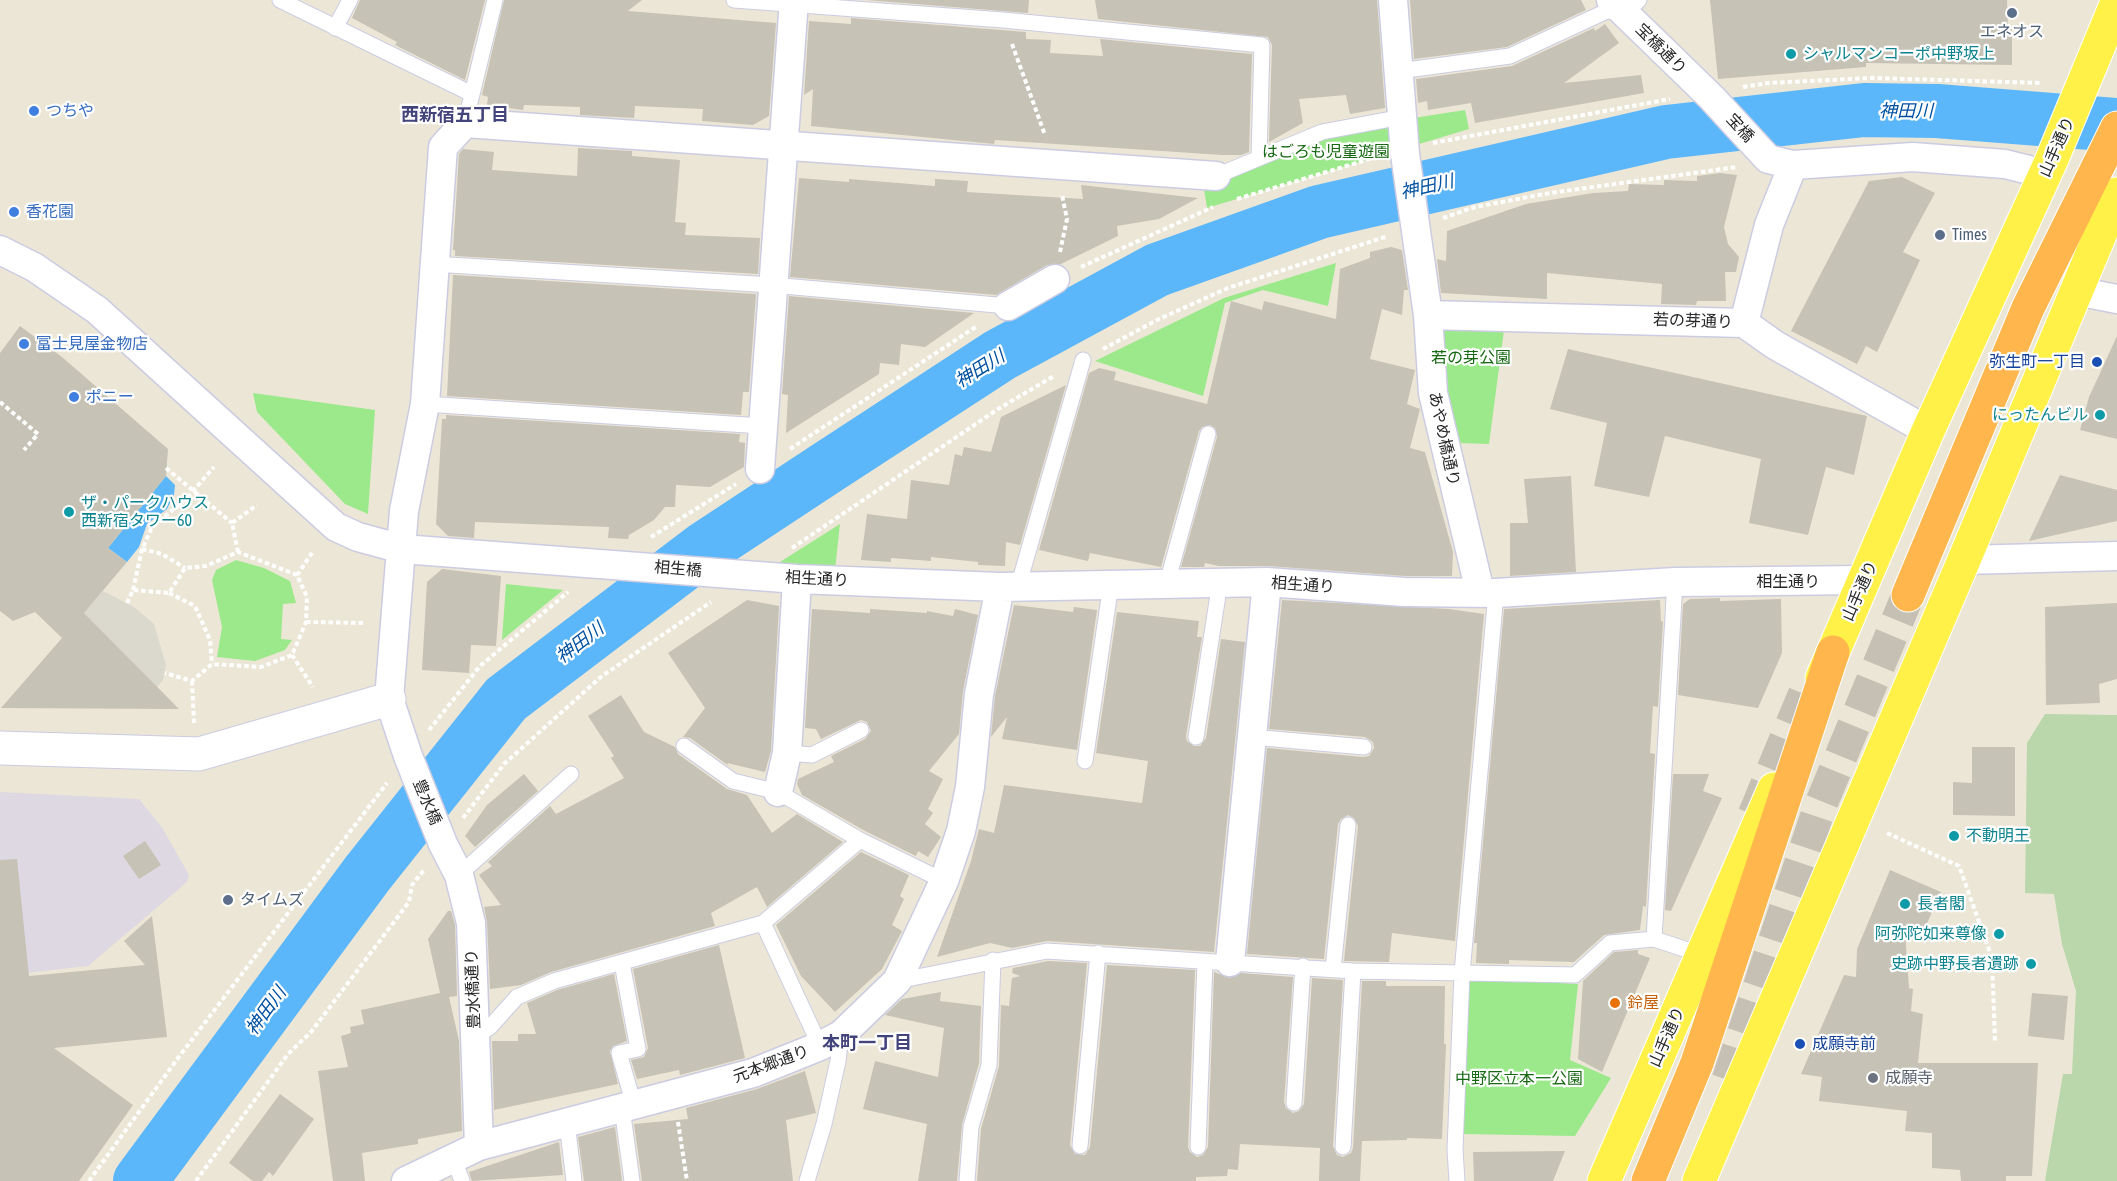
<!DOCTYPE html>
<meta charset="utf-8">
<style>
body{margin:0}
canvas{display:block;background:#ece6d6}
</style>
<canvas width="2117" height="1181"></canvas>
<script>
const c = document.querySelector('canvas').getContext('2d');
c.lineJoin = 'round';
function fill(path, color) { c.fillStyle = color; c.fill(path, 'evenodd'); }
const shape = rows => new Path2D(rows.map(r => 'M' + r).join(''));
function trace(path, color, width, dash) { c.strokeStyle = color; c.lineWidth = width; c.lineCap = dash ? 'butt' : 'round'; c.setLineDash(dash || []); c.stroke(path); }
function drawText(font, color, halo, rows, align = 'center') {
  c.font = font + ' "Asap Condensed","Noto Sans JP",sans-serif'; c.lineWidth = 4.5; c.setLineDash([]); c.textBaseline = 'middle'; c.strokeStyle = halo; c.fillStyle = color; for (const [text, x, y, turn = 0] of rows) {
    c.save(); c.translate(x, y); c.rotate((+turn || 0) * Math.PI / 180); c.textAlign = isNaN(turn) ? turn : align; if (halo) c.strokeText(text, 0, 0); c.fillText(text, 0, 0); c.restore();
  }
}
fill(shape([
 [0,792,139,799,163,829,189,875,187,882,88,966,0,976]
]), '#ddd8e2');
fill(shape([
 [1465,110,1469,129,1207,208,1204,189,1322,132],
 [1336,263,1328,306,1263,290,1225,303,1203,396,1095,361,1224,298],
 [1437,325,1504,330,1489,444,1455,443],
 [253,393,375,410,368,514,345,504,257,412],
 [840,524,835,570,772,567],
 [236,560,264,568,290,581,296,603,283,604,281,639,292,640,285,650,255,661,217,657,222,627,212,580,216,570],
 [506,584,563,590,502,640],
 [1467,978,1578,984,1570,1060,1611,1078,1575,1136,1461,1134]
]), '#9ce98b');
fill(shape([
 [2045,714,2117,715,2117,1181,2045,1181,2063,1074,2072,1074,2076,991,2062,944,2054,894,2025,893,2027,743]
]), '#bad7ab');
fill(shape([
 [103,591,134,607,154,624,166,665,163,680,157,687,84,613]
]), '#dbd8cd');
fill(shape([
 [166,476,175,485,174,495,167,509,147,524,139,547,127,562,108,548]
]), '#5cb7fa');
trace(shape([
 [140,1181,367,874,506,699,705,548,828,467,1000,355,1157,270,1319,212,1666,132,1864,110,1937,111,2117,125]
]), '#5cb7fa', 54);
fill(shape([
 [360,0,485,0,465,80,395,45,397,42,352,18],
 [504,0,642,0,628,11,776,23,769,116,753,125,702,121,703,109,635,106,634,118,580,115,580,107,524,105,523,110,487,105,488,97,482,95],
 [866,0,1029,0,1028,13],
 [1095,0,1377,0,1385,108,1350,114,1346,95,1299,99,1303,123,1269,142,1272,45,1268,37,1098,19],
 [1410,0,1581,0,1586,10,1507,47,1414,59],
 [1710,0,2007,0,2008,29,2012,29,2012,65,1866,63,1866,67,1718,79],
 [851,18,1026,32,1026,39,1051,40,1050,53,1103,56,1100,39,1252,54,1249,152,1241,155,1222,155,995,140,994,144,811,126,813,89,804,95,809,21,851,24],
 [1605,24,1619,43,1564,83,1641,75,1644,93,1475,123,1471,103,1428,110,1427,101,1418,103,1416,79,1512,66,1594,28,1595,31],
 [578,148,632,151,632,156,680,160,675,222,686,223,685,235,760,238,758,274,455,256,455,250,453,250,459,154,463,149,494,152,492,170,577,176],
 [1720,173,1737,175,1724,227,1728,244,1739,257,1736,272,1725,272,1726,301,1697,301,1696,305,1661,304,1662,284,1547,273,1547,299,1441,293,1437,259,1446,261,1447,231,1526,204,1593,193,1628,191,1629,184,1664,185,1664,180,1697,181,1697,176],
 [1902,177,1935,193,1903,252,1920,260,1877,352,1866,346,1857,364,1791,331,1869,181],
 [799,178,849,182,849,179,935,186,935,179,968,181,967,192,1083,199,1081,185,1198,198,1159,219,1117,226,1118,236,1061,264,1047,265,996,295,790,277],
 [1391,247,1402,250,1408,290,1404,290,1402,315,1382,309,1370,359,1415,370,1407,404,1420,409,1410,448,1425,452,1453,552,1452,576,1405,576,1268,566,1219,566,1205,563,1204,567,1181,567,1217,437,1215,428,1210,425,1202,427,1199,431,1161,567,1090,553,1088,561,1039,550,1089,373,1099,368,1116,372,1114,380,1207,404,1231,301,1262,310,1264,301,1336,319,1340,269,1370,258,1370,252],
 [453,275,756,294,749,392,743,392,741,415,447,396],
 [789,296,974,313,925,347,901,344,899,365,880,363,879,374,786,433,788,395,782,394],
 [20,326,62,357,168,449,166,476,108,548,127,562,84,613,179,709,1,708,62,638,35,612,13,621,0,611,0,353],
 [2117,336,2117,439,2080,430,2089,397],
 [1568,349,1867,416,1854,475,1826,467,1808,535,1749,523,1761,459,1665,436,1649,497,1594,486,1607,423,1550,409],
 [1066,385,1020,545,1006,542,1005,566,978,565,978,562,931,557,931,561,891,558,891,562,861,560,867,514,907,519,911,480,949,485,955,454,962,456,964,447,991,452,1001,417],
 [446,415,740,434,739,442,745,443,744,467,710,487,676,485,675,507,665,507,654,520,629,535,628,539,608,538,609,527,475,522,474,538,448,536,436,524,442,419,446,419],
 [2060,475,2117,490,2117,521,2029,541],
 [1571,476,1576,572,1510,576,1510,523,1528,523,1524,479],
 [442,569,501,576,496,646,471,645,469,673,422,670,427,582],
 [1720,598,1720,601,1781,599,1782,653,1758,708,1678,695,1683,604,1690,599],
 [747,600,779,606,771,751,765,772,727,763,729,766,690,738,683,737,705,708,668,653],
 [1282,600,1449,609,1484,614,1455,941,1392,933,1389,962,1344,961,1358,826,1354,818,1348,815,1341,819,1338,824,1324,959,1247,954,1267,748,1363,757,1369,756,1374,748,1373,742,1365,737,1269,729],
 [1660,600,1661,622,1663,621,1658,707,1653,706,1650,753,1655,754,1646,907,1643,906,1640,930,1604,935,1574,962,1509,960,1509,964,1476,963,1477,943,1474,943,1504,609],
 [2117,603,2117,679,2099,684,2100,703,2046,705,2045,607],
 [1014,605,1073,612,1074,607,1097,610,1077,750,1002,739,1007,717,991,737,995,696],
 [812,609,870,613,870,609,927,613,927,611,953,616,955,609,978,615,963,691,959,734,929,771,943,779,928,809,933,813,925,824,941,837,928,857,918,851,916,856,865,831,802,795,797,784,798,779,834,762,831,756,865,739,871,731,867,722,861,720,821,739,816,729,805,728],
 [1117,612,1199,621,1197,637,1202,637,1186,736,1187,741,1194,746,1200,746,1206,738,1221,639,1245,642,1214,952,1047,941,1012,948,990,943,937,957,971,861,979,829,994,833,1004,785,1142,803,1148,761,1096,753],
 [621,695,644,732,675,747,678,754,727,789,747,795,772,833,797,814,843,842,767,907,757,887,711,913,715,926,551,972,521,985,490,989,487,922,484,907,501,905,479,875,492,866,488,862,550,806,556,814,624,778,611,758,614,756,588,716],
 [1972,747,2015,747,2015,816,1953,815,1953,782,1972,783],
 [524,774,538,791,475,847,465,836,487,805],
 [1673,774,1709,774,1703,791,1722,798,1671,911,1665,910],
 [145,841,161,865,139,879,123,856],
 [861,852,909,875,900,896,904,899,892,925,902,931,882,969,835,1012,801,976,776,925],
 [17,859,29,976,145,965,124,941,152,916,167,1037,54,1048,133,1105,79,1181,0,1181,0,860],
 [1890,870,1941,892,1920,939,1905,932,1909,988,1913,989,1911,1011,1923,1014,1918,1063,2038,1063,2032,1176,2006,1176,2006,1181,1961,1181,1960,1170,1932,1168,1932,1133,1905,1131,1907,1111,1819,1101,1822,1077,1801,1074,1844,975,1856,977,1857,949],
 [448,911,451,911,455,925,457,996,449,997,459,1041,462,1131,418,1139,418,1144,362,1153,365,1181,333,1181,318,1071,348,1067,341,1036,351,1033,350,1027,364,1024,361,1010,440,993,428,939],
 [719,945,745,1058,680,1075,679,1070,637,1079,631,1060,644,1057,648,1048,633,969],
 [1638,950,1638,954,1650,958,1602,1072,1578,1059,1583,981,1614,952],
 [1048,961,1087,963,1070,1145,1075,1154,1085,1155,1090,1147,1107,965,1195,970,1188,1147,1190,1152,1197,1157,1203,1155,1208,1147,1214,972,1229,978,1241,973,1293,977,1284,1102,1286,1108,1293,1113,1299,1111,1304,1104,1312,978,1343,980,1333,1146,1337,1155,1343,1157,1351,1153,1353,1148,1362,981,1386,981,1386,986,1445,986,1444,1044,1446,1044,1442,1139,1407,1138,1407,1140,1362,1141,1360,1181,1319,1181,1320,1148,1240,1144,1238,1170,1228,1169,1227,1176,1196,1177,1196,1181,977,1181,981,1129,999,1066,1001,1005,1009,1006,1012,978,1020,976,1012,973,1013,968],
 [614,974,627,1041,613,1046,610,1051,618,1084,494,1110,492,1041,518,1041,518,1034,536,1034,527,1003,557,990],
 [941,992,940,1001,981,1006,979,1063,962,1125,957,1181,918,1181,927,1124,863,1109,875,1061,938,1077,944,1028,885,1015,902,999],
 [2032,993,2068,996,2064,1040,2028,1036],
 [805,1071,816,1113,786,1120,793,1181,642,1181,634,1124,688,1119,686,1108,757,1089],
 [280,1094,314,1119,273,1176,269,1172,262,1181,253,1181,229,1163],
 [615,1127,622,1181,584,1181,578,1137],
 [559,1142,563,1175,472,1181,469,1172],
 [1565,1151,1553,1181,1474,1181,1473,1152]
]), '#c6c2b6');
trace(shape([
 [1754,815,1807,688],
 [1728,1080,1819,809,1908,595]
]), '#c5c0b3', 33, [33, 16]);
const service = shape([
 [280,0,472,94],
 [734,0,1003,20,1262,45,1259,157],
 [335,28,350,0],
 [1399,71,1510,56,1607,11,1625,13,1639,0],
 [465,123,495,0],
 [1216,176,1322,132,1402,117],
 [433,264,772,285,1008,306],
 [425,404,762,426],
 [1167,583,1208,434],
 [1018,587,1083,360],
 [1196,737,1220,582],
 [1252,737,1364,747],
 [684,746,733,781,778,792,860,840,944,881],
 [787,753,812,755,861,730],
 [1085,761,1111,584],
 [459,875,571,774],
 [763,923,820,1046],
 [1654,939,1675,582],
 [622,963,638,1049,619,1053,634,1105],
 [1333,969,1348,825],
 [897,981,1047,951,1353,971,1575,975,1610,943,1654,939,1703,955],
 [475,1037,490,1027,517,997,554,981,763,923,860,840],
 [1294,1103,1303,966],
 [622,1108,632,1181],
 [567,1123,574,1181],
 [1080,1146,1098,953],
 [1198,1147,1205,962],
 [1343,1147,1353,971],
 [453,1157,462,1181],
 [807,1181,824,1124,838,1061,841,1035],
 [967,1181,971,1127,989,1065,993,960],
 [1457,1181,1455,1150,1462,973,1496,593]
]);
const minor = shape([
 [1393,0,1405,154,1428,315,1433,393,1480,592],
 [1611,0,1712,98,1768,159,1793,165,1913,157,2005,164,2045,174],
 [0,250,34,267,97,310,336,527,358,537,402,549,797,579,1000,587,1267,582,1404,592,1496,593,1675,582,1865,580],
 [2076,291,2117,299],
 [1008,306,1055,279],
 [1428,315,1744,323,1775,345,1928,431],
 [1744,323,1769,225,1793,165],
 [760,469,794,0],
 [1964,560,2117,556],
 [778,792,787,753,797,579],
 [1230,962,1267,582],
 [479,1146,471,923,459,875,443,844,408,756,389,699,404,511,425,404,443,147,465,123,1216,176],
 [406,1181,479,1146,753,1073,820,1046,841,1035,897,981,944,881,961,831,970,787,979,694,1000,587]
]);
const tertiary = shape([
 [0,748,199,754,389,699]
]);
const primary = shape([
 [1822,678,1928,431,2052,159,2117,2],
 [1604,1181,1774,789],
 [1699,1181,1964,560,2117,194]
]);
const motorway = shape([
 [1908,595,2028,308,2117,128],
 [1648,1181,1697,1063,1833,652]
]);
trace(service, '#cbcce2', 17);
trace(minor, '#cbcce2', 31);
trace(tertiary, '#cbcce2', 35);
trace(primary, '#fff', 35);
trace(motorway, '#fff', 35);
trace(shape([
 [1012,44,1045,135],
 [1743,87,1768,83,1872,78,2042,83],
 [1433,143,1670,99],
 [1237,199,1376,157],
 [1443,218,1475,207,1550,193,1737,167],
 [1060,252,1067,219,1062,195],
 [1081,267,1213,207],
 [1103,349,1159,319,1228,288,1388,236],
 [0,402,38,434,24,450],
 [790,449,977,326],
 [166,468,232,523],
 [651,537,736,484],
 [792,548,998,409,1054,376],
 [142,549,162,554,185,568],
 [238,552,232,523,257,505],
 [297,575,312,553],
 [133,590,142,549,152,527,185,500,214,467],
 [169,593,195,606,210,640,212,664],
 [127,603,133,590,169,593,185,568,206,566,238,552,297,575,307,597,306,622,292,655,261,667,212,664,192,681,165,673],
 [306,622,366,623],
 [292,655,313,687],
 [192,681,194,723],
 [429,730,480,666,568,592],
 [463,818,504,764,602,676,711,602],
 [1887,833,1959,866,1992,958,1995,1041],
 [678,1122,687,1181],
 [89,1181,178,1058,387,783],
 [196,1181,288,1054,311,1032,409,902,412,885,424,870]
]), '#fff', 4, [4.5, 3]);
trace(service, '#fff', 15);
trace(minor, '#fff', 28);
trace(tertiary, '#fff', 33);
trace(primary, '#fff148', 33);
trace(motorway, '#ffb74d', 33);
for (const [x, y, r, color] of [
 [2012,13,6,"#5c6f8a"],
 [1791,54,6,"#0f9aa8"],
 [34,111,6,"#3f7fe0"],
 [14,212,6,"#3f7fe0"],
 [1940,235,6,"#5c6f8a"],
 [24,344,6,"#3f7fe0"],
 [2097,362,6,"#1a4fb4"],
 [74,397,6,"#3f7fe0"],
 [2100,415,6,"#0f9aa8"],
 [69,512,6,"#0f9aa8"],
 [1954,836,6,"#0f9aa8"],
 [228,900,6,"#5c6f8a"],
 [1905,904,6,"#0f9aa8"],
 [1999,934,6,"#0f9aa8"],
 [2031,964,6,"#0f9aa8"],
 [1615,1003,6,"#e8710a"],
 [1800,1044,6,"#1a4fb4"],
 [1873,1078,6,"#6b7280"]
]) { const dot = new Path2D(); dot.arc(x, y, r, 0, 2 * Math.PI); c.fillStyle = color; c.fill(dot); trace(dot, '#fff', 2); }
drawText('16px', '#4e5e75', '#fff', [
 ["エネオス",2012,32,"center"],
 ["Times",1952,235],
 ["タイムズ",240,900]
], 'left');
drawText('16px', '#272727', '#fff', [
 ["宝橋通り",1661,49,45],
 ["宝橋",1740,128,47],
 ["山手通り",2057,147,-66],
 ["若の芽通り",1693,321,2],
 ["あやめ橋通り",1444,439,78],
 ["相生橋",678,569,5],
 ["相生通り",817,579,3],
 ["相生通り",1788,582],
 ["相生通り",1303,585,4],
 ["山手通り",1860,591,-66],
 ["豊水橋",427,802,67],
 ["豊水橋通り",473,989,-92],
 ["山手通り",1667,1037,-66],
 ["元本郷通り",771,1064,-20]
]);
drawText('16px', '#0d838f', '#fff', [
 ["シャルマンコーポ中野坂上",1803,54],
 ["にったんビル",2088,415,"right"],
 ["ザ・パークハウス",81,503],
 ["西新宿タワー60",81,521],
 ["不動明王",1966,836],
 ["長者閣",1917,904],
 ["阿弥陀如来尊像",1987,934,"right"],
 ["史跡中野長者遺跡",2019,964,"right"]
], 'left');
drawText('16px', '#366cbe', '#fff', [
 ["つちや",46,111],
 ["香花園",26,212],
 ["富士見屋金物店",36,344],
 ["ポニー",86,397]
], 'left');
drawText('16px', '#166912', '#fff', [
 ["はごろも児童遊園",1326,152],
 ["若の芽公園",1471,358],
 ["中野区立本一公園",1519,1079]
]);
drawText('16px', '#164399', '#fff', [
 ["弥生町一丁目",2085,362],
 ["成願寺前",1812,1044,"left"]
], 'right');
drawText('16px', '#c56008', '#fff', [
 ["鈴屋",1627,1003]
], 'left');
drawText('16px', '#5b616d', '#fff', [
 ["成願寺",1885,1078]
], 'left');
drawText('italic 18px', '#0050a1', '#fff', [
 ["神田川",1906,111],
 ["神田川",1427,187,-13],
 ["神田川",980,369,-32],
 ["神田川",580,643,-37],
 ["神田川",266,1011,-54]
]);
drawText('bold 18px', '#43447b', '#fff', [
 ["西新宿五丁目",455,115],
 ["本町一丁目",867,1043]
]);
</script>
